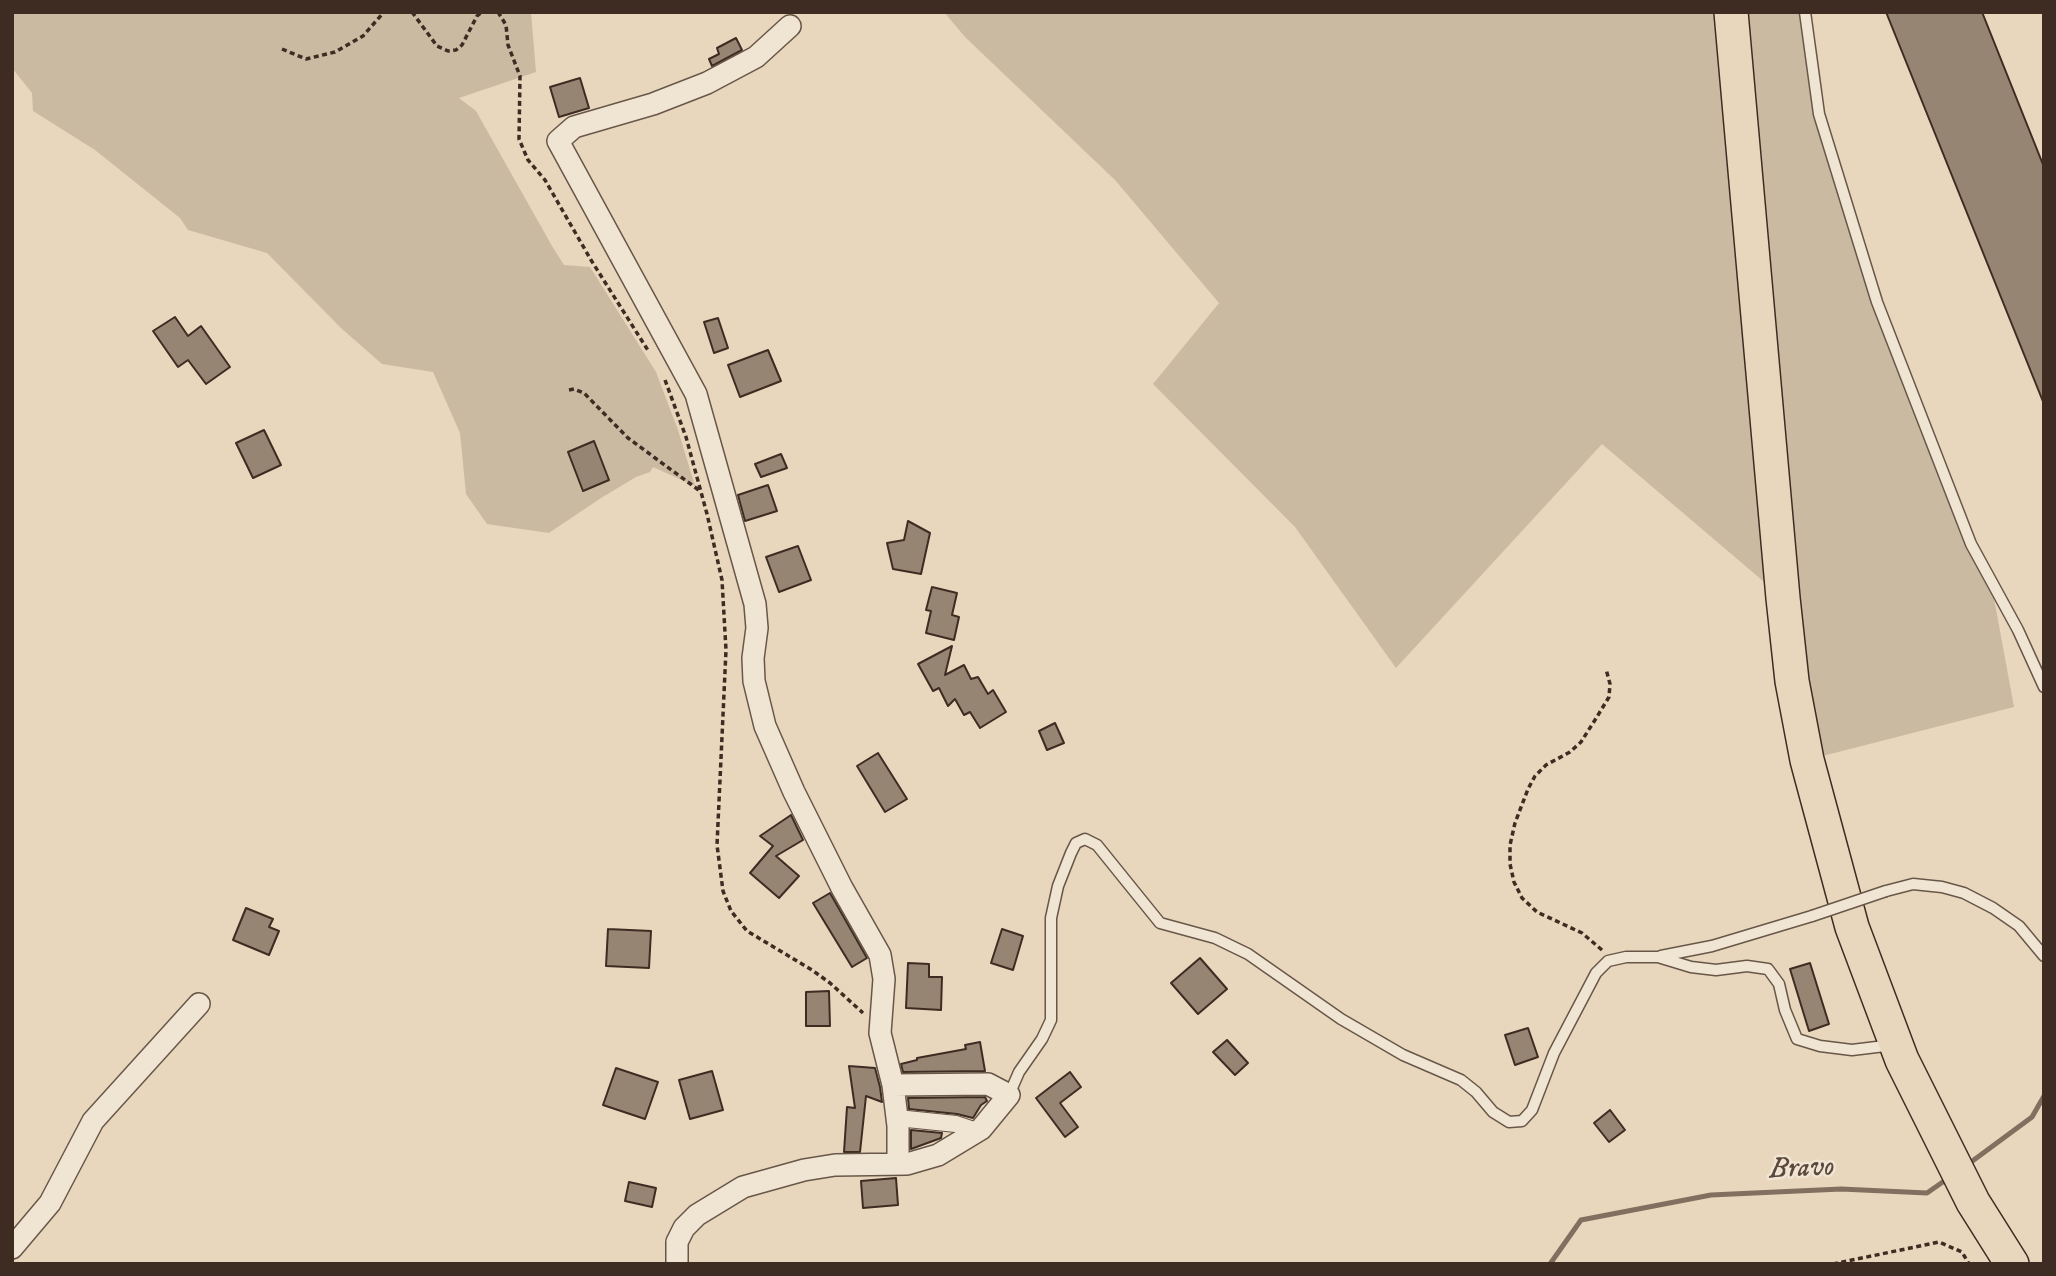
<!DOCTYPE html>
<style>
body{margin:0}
#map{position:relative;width:2056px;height:1276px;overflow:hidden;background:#e8d7bc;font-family:"IM FELL DW Pica",serif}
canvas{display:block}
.frame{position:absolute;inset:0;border:14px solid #3e2c23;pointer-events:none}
</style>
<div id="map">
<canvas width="2056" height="1276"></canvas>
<div class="frame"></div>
</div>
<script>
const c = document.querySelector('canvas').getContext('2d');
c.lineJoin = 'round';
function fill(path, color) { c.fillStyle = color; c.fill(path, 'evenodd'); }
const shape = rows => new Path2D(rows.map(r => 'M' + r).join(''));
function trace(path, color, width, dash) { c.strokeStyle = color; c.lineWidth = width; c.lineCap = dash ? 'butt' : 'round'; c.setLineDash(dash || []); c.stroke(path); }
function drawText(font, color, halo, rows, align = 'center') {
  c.font = font + ' "IM FELL DW Pica",serif'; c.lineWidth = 5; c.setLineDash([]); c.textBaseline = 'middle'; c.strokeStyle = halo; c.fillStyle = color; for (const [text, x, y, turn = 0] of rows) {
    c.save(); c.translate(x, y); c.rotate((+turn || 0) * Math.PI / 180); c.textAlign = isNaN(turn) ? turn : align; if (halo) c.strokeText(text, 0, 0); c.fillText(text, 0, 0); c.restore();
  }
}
fill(shape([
 [12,12,531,12,536,72,459,98,476,111,552,246,564,265,590,267,656,372,678,430,695,486,653,467,650,472,636,477,601,498,549,533,487,524,466,494,460,433,433,372,382,364,341,328,267,253,188,230,180,218,95,150,33,111,32,93,12,68],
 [944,12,1805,12,1819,114,1877,302,1991,582,2014,707,1807,760,1783,598,1602,444,1396,668,1295,527,1153,384,1219,303,1115,180,965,37]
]), '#cbbaa2');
trace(shape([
 [1967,1165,2032,1117,2044,1096],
 [1550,1264,1581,1220,1711,1195,1841,1189,1927,1193,1947,1179]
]), '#817060', 5);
const building = shape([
 [1886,12,1982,12,2044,167,2044,404,1886,12],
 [736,38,742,50,712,66,709,59,719,54,717,48,736,38],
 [580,78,589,108,559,117,550,87,580,78],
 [175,317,188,336,201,326,230,367,206,384,188,360,178,367,153,331,175,317],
 [718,318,728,348,714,353,704,322,718,318],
 [768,350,781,381,740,397,728,365,768,350],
 [264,430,281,465,253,478,236,443,264,430],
 [594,441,609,480,583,491,568,452,594,441],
 [781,454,787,468,761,477,755,464,781,454],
 [768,485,777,511,745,521,738,495,768,485],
 [908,521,930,533,921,574,893,569,887,543,904,540,908,521],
 [798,546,811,580,779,592,766,557,798,546],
 [932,587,957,593,952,615,959,617,954,640,926,633,931,611,926,610,932,587],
 [952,646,945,675,964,665,971,679,978,677,988,694,993,690,1006,712,980,728,970,712,964,715,955,699,948,706,939,688,933,691,918,664,952,646],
 [1055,723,1064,743,1047,750,1039,731,1055,723],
 [878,753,907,799,885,812,857,766,878,753],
 [791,815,803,840,776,856,799,876,779,898,750,873,773,846,760,836,791,815],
 [830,893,867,958,852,967,813,903,830,893],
 [246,908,273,919,269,927,279,931,269,955,233,940,246,908],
 [608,929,651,931,649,968,606,966,608,929],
 [1002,929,1023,936,1013,970,991,963,1002,929],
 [1200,958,1227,989,1198,1014,1171,983,1200,958],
 [908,963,929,964,929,977,942,977,941,1010,906,1008,908,963],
 [1810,963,1829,1024,1809,1031,1790,969,1810,963],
 [829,991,830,1026,806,1026,806,992,829,991],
 [1528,1028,1538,1057,1515,1065,1505,1035,1528,1028],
 [1227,1040,1248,1063,1235,1075,1213,1052,1227,1040],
 [980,1042,985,1071,903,1072,901,1064,917,1060,917,1058,966,1049,965,1045,980,1042],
 [849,1066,875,1068,880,1087,882,1102,866,1096,860,1152,844,1152,847,1107,855,1108,849,1066],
 [616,1068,658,1082,645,1119,603,1105,616,1068],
 [712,1071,723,1110,690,1119,679,1080,712,1071],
 [1070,1072,1081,1087,1060,1103,1078,1127,1065,1137,1036,1098,1070,1072],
 [985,1097,987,1101,981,1105,973,1118,957,1114,909,1109,908,1098,985,1097],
 [1610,1110,1625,1130,1609,1142,1594,1123,1610,1110],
 [911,1130,942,1133,941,1138,911,1149,911,1130],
 [896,1178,898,1205,863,1208,861,1181,896,1178],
 [629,1182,656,1188,652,1207,625,1201,629,1182]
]);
fill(building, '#968573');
trace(building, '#3e2c23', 2);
const service = shape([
 [1805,12,1819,114,1877,302,1971,544,2018,630,2044,687],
 [1886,891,1913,884,1942,887,1964,893,1993,908,2019,926,2044,956],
 [1661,956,1712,946,1812,916],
 [1009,1095,1019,1072,1042,1039,1051,1020,1051,918,1058,886,1071,853,1076,843,1085,839,1097,845,1160,923,1215,938,1248,954,1341,1019,1403,1055,1461,1080,1476,1092,1493,1112,1509,1122,1522,1121,1532,1110,1554,1053,1596,973,1608,961,1626,957,1658,957,1691,967,1716,970,1747,966,1768,969,1779,984,1785,1010,1797,1039,1820,1046,1852,1050,1893,1045]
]);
const pedestrian = shape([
 [897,1118,956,1124,977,1131]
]);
const minor = shape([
 [790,26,756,57,707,83,653,104,574,127,558,141,696,394,755,604,757,628,753,658,754,681,765,726,794,792,842,888,880,955,884,979,880,1033,893,1085,898,1126,898,1164],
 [12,1248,50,1203,93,1121,199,1004],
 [677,1264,677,1242,684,1228,697,1215,743,1187,804,1170,835,1165,907,1164,938,1155,981,1129,1009,1095,988,1084,893,1085]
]);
const primary = shape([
 [1731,12,1783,598,1792,681,1807,760,1852,927,1902,1060,1973,1202,2012,1264]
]);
trace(service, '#685749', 13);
trace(pedestrian, '#685749', 18);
trace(minor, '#685749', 24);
trace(primary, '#3e2c23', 36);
trace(shape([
 [412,12,437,46,448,51,456,50,462,45,477,16,482,12],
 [498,12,506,25,508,45,520,76,519,139,528,160,545,180,591,260,649,352],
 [282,49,306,59,335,52,363,36,384,12],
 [665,380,686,437,707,514,722,580,726,650,717,845,723,891,731,911,747,931,812,970,830,983,863,1013],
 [569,390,574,389,584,393,628,438,700,491],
 [1602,950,1582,933,1537,912,1522,898,1514,882,1510,864,1510,845,1515,823,1528,789,1535,776,1546,765,1570,752,1581,742,1595,720,1609,697,1610,684,1606,669],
 [1833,1264,1939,1242,1962,1252,1969,1264]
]), '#3e2c23', 3.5, [5, 3.5]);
trace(service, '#f0e5d3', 10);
trace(pedestrian, '#f0e5d3', 16);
trace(minor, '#f0e5d3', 21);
trace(primary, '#e8d7bc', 33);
const serviceBridge = shape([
 [1812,916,1886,891]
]);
trace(serviceBridge, '#685749', 13, []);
trace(serviceBridge, '#f0e5d3', 10);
drawText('italic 28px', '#5a483c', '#f0e5d3', [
 ["Bravo",1802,1170,-2]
]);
</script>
